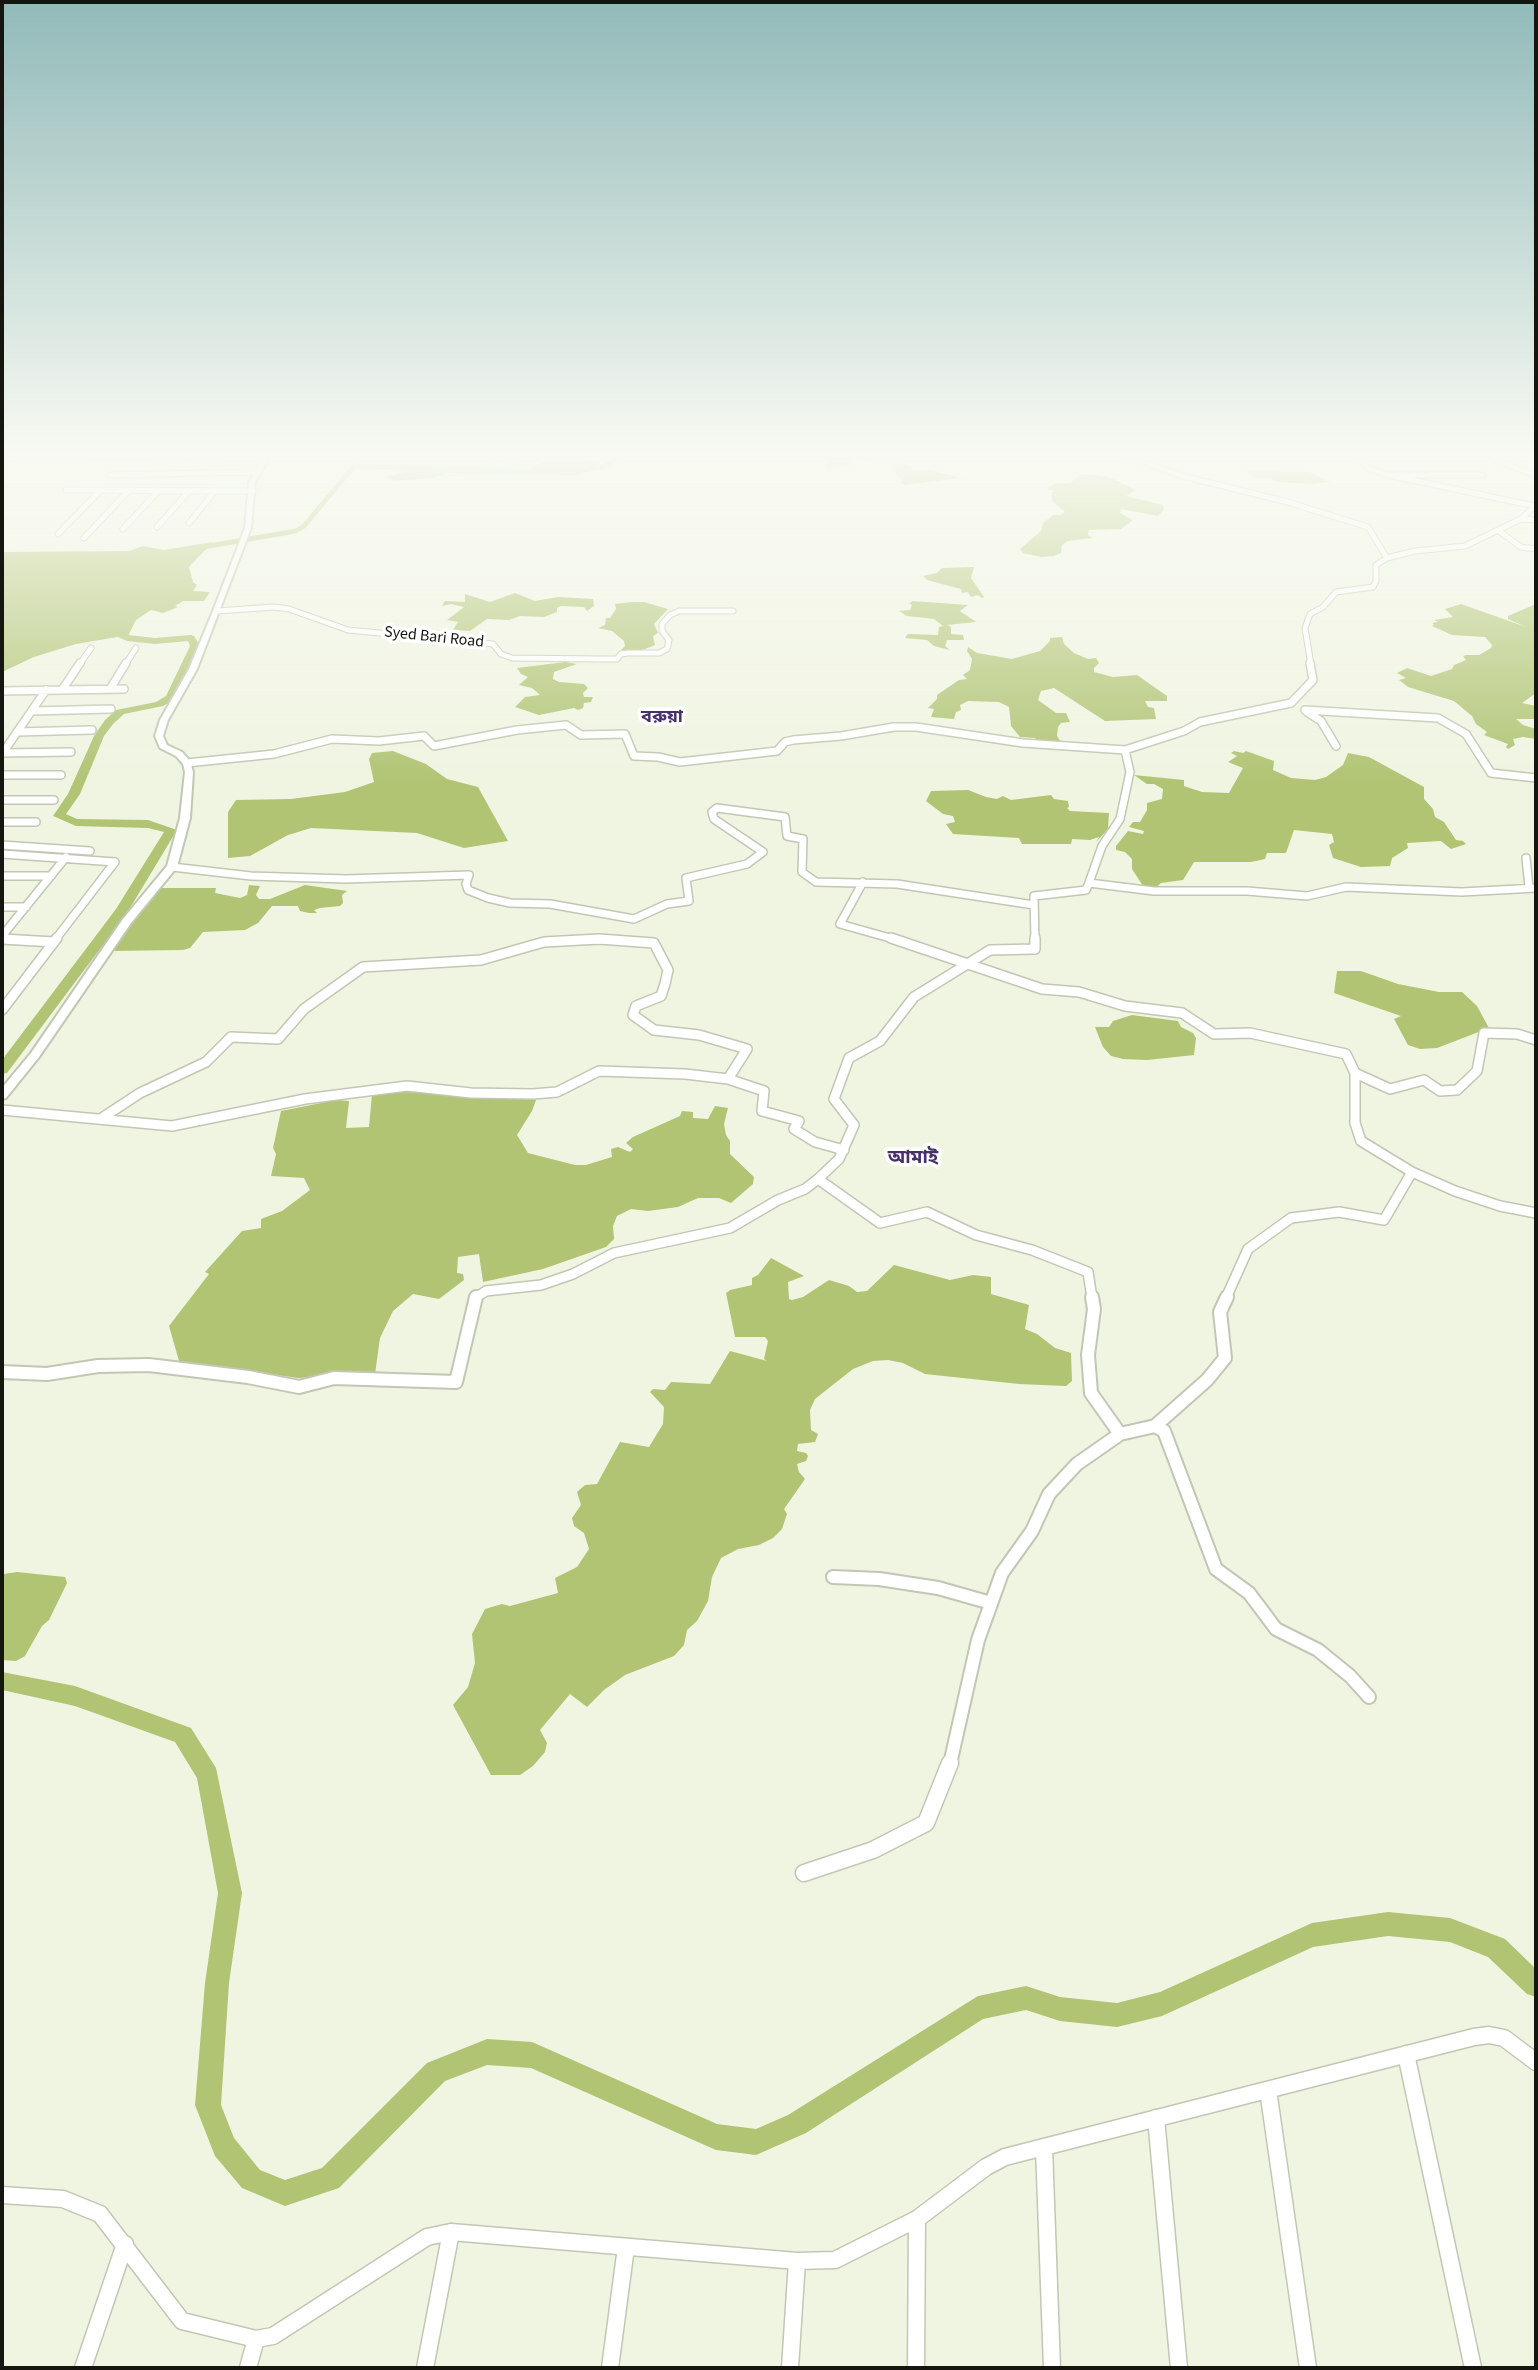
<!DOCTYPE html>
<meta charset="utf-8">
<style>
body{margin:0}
#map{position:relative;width:1538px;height:2370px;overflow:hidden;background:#f0f5e2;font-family:"Source Sans 3",sans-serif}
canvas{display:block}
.frame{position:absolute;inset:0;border:4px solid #14160f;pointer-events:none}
</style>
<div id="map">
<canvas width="1538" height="2370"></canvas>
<div class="frame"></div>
</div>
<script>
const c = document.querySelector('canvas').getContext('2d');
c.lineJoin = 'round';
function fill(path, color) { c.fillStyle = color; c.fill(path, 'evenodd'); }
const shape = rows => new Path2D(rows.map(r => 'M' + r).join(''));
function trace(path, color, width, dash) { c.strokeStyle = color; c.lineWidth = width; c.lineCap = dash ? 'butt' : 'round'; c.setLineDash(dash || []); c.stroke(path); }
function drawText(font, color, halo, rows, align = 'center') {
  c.font = font + ' "Source Sans 3","Noto Sans Bengali",sans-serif'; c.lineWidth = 7; c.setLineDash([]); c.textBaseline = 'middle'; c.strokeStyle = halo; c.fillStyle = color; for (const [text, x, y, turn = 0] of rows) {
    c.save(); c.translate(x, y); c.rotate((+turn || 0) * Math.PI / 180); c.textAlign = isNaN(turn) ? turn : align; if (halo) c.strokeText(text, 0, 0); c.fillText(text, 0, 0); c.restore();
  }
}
fill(shape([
 [828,453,891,453,891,458,881,457,827,469,824,465,830,462,816,455],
 [601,461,591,471,573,475,448,473,433,478,394,481,386,477,409,471,413,465,530,469,543,462],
 [898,463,910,466,914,470,929,470,962,478,906,485,901,484,901,479,895,474,897,469,894,466],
 [1245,471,1309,472,1330,482,1311,484,1278,482,1270,478,1256,478],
 [1082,474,1109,477,1136,490,1126,496,1163,505,1164,509,1158,516,1121,509,1120,513,1133,520,1121,529,1089,530,1088,535,1093,538,1068,541,1062,545,1061,553,1054,556,1041,557,1023,553,1020,549,1041,531,1043,523,1053,515,1061,515,1065,512,1053,502,1051,493,1055,491,1048,490,1048,487,1057,483,1070,483],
 [213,542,189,567,193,582,197,585,193,591,210,592,204,601,183,601,175,606,178,607,163,613,151,610,136,620,127,638,117,637,76,644,34,657,2,672,2,552,129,551,143,546,164,550],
 [974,567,971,578,984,597,982,598,978,595,971,597,968,592,962,593,961,589,927,580,923,576,937,573,942,568],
 [515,593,535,601,558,597,593,599,594,606,587,611,584,607,561,606,557,608,557,612,544,617,520,616,509,620,487,619,470,631,453,630,458,622,447,620,464,607,451,604,442,606,445,601,465,602,465,594,490,602],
 [913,601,968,605,960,611,976,622,947,625,951,627,951,634,963,635,964,640,947,640,945,646,950,650,934,646,927,640,905,638,908,634,938,635,939,627,943,626,934,619,907,616,899,611,910,610,912,605,909,603],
 [632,602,644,602,668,609,654,624,658,633,653,636,655,645,635,653,621,650,625,646,624,641,612,631,598,628,605,625,606,618,610,618,616,609,615,604],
 [1461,604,1526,627,1508,619,1508,616,1536,604,1536,693,1522,703,1536,706,1536,719,1516,719,1523,725,1536,729,1536,739,1523,737,1513,739,1515,745,1508,749,1506,747,1508,744,1484,735,1487,732,1476,724,1472,716,1454,701,1408,687,1399,680,1406,678,1397,673,1407,668,1431,676,1452,669,1454,665,1466,660,1463,656,1466,655,1479,655,1491,648,1492,645,1485,637,1452,635,1432,626,1434,625,1432,623,1438,622,1434,620,1453,617,1445,609],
 [1062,637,1064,644,1074,653,1088,659,1096,658,1099,663,1094,668,1094,672,1113,677,1137,675,1167,696,1167,701,1145,701,1148,707,1154,708,1156,719,1105,721,1054,688,1041,691,1038,700,1056,713,1066,713,1070,722,1061,723,1058,727,1057,736,1062,744,1040,744,1035,738,1020,737,1011,726,1009,707,999,702,968,701,960,705,961,710,956,712,954,719,931,717,934,709,928,708,937,699,937,695,959,680,967,679,963,675,970,670,972,659,967,651,968,647,977,653,1012,659,1040,651,1050,641,1050,638],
 [565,662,577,664,554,672,553,679,559,682,584,684,588,688,583,693,584,697,593,697,591,702,584,703,583,708,578,710,574,708,539,715,515,707,525,697,540,695,532,688,519,685,528,677,521,674,517,668],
 [393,751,426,764,447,779,478,787,508,841,464,848,417,833,311,828,288,835,250,856,228,858,228,812,236,800,291,799,345,792,374,782,369,759,372,753],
 [1234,751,1243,753,1246,751,1274,761,1273,770,1291,778,1315,780,1326,777,1343,765,1348,753,1369,757,1424,787,1424,799,1433,809,1435,817,1444,822,1456,840,1463,841,1466,844,1451,849,1441,841,1407,843,1408,848,1392,858,1390,866,1361,867,1333,858,1329,845,1334,842,1332,834,1294,830,1286,853,1267,853,1265,859,1251,862,1194,862,1183,880,1161,883,1153,890,1145,889,1132,869,1132,859,1125,852,1116,850,1116,846,1128,831,1143,834,1144,831,1129,827,1133,822,1140,822,1147,810,1147,803,1162,799,1163,789,1154,784,1147,784,1134,775,1184,780,1184,786,1202,792,1229,793,1243,768,1228,762,1237,756,1231,753],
 [968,790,986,797,997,799,1003,796,1011,800,1051,795,1054,799,1068,801,1069,807,1067,808,1070,811,1109,813,1108,829,1096,842,1099,837,1090,840,1072,839,1071,844,1022,844,1019,838,953,834,946,824,955,822,953,816,943,814,926,801,931,791],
 [249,885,260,886,256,895,259,899,270,899,305,885,347,891,342,895,343,903,340,906,320,908,314,910,317,913,309,913,300,911,298,906,272,906,258,923,245,930,203,932,190,948,183,950,110,951,156,888,216,888,215,893,240,898,247,895],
 [1337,971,1361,971,1398,984,1439,992,1462,992,1477,1006,1489,1028,1437,1048,1420,1049,1408,1045,1394,1019,1401,1016,1334,993],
 [1132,1015,1178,1021,1181,1027,1193,1033,1196,1038,1194,1055,1147,1060,1123,1059,1111,1056,1103,1047,1095,1027,1109,1027,1113,1021],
 [407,1092,536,1100,532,1111,517,1135,528,1153,575,1165,586,1165,612,1157,611,1149,618,1147,630,1152,633,1149,626,1143,633,1137,680,1116,682,1111,693,1112,693,1118,708,1119,715,1106,728,1108,724,1124,726,1135,730,1141,730,1154,754,1177,753,1184,731,1203,719,1198,698,1198,678,1207,648,1211,631,1209,617,1216,613,1226,614,1239,606,1247,543,1269,483,1282,479,1254,458,1257,457,1273,463,1274,464,1280,439,1299,413,1294,393,1311,380,1338,375,1374,298,1378,179,1361,169,1326,209,1274,205,1272,242,1231,261,1228,261,1219,282,1211,310,1190,304,1178,271,1176,276,1154,273,1148,281,1111,336,1100,349,1101,346,1128,369,1127,372,1094],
 [771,1258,804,1276,788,1282,789,1299,792,1300,803,1297,829,1280,849,1286,857,1292,867,1291,894,1265,950,1280,973,1275,991,1277,991,1294,1029,1305,1025,1329,1037,1334,1055,1348,1071,1353,1072,1381,1066,1386,1019,1384,925,1374,903,1363,888,1360,873,1361,853,1369,815,1399,810,1410,811,1430,818,1434,815,1442,798,1444,797,1451,806,1453,808,1456,806,1461,797,1464,799,1472,805,1479,784,1509,787,1514,782,1529,773,1538,759,1545,738,1549,721,1558,712,1577,708,1601,697,1621,687,1630,684,1645,674,1656,625,1675,604,1690,587,1707,570,1694,540,1730,547,1743,545,1752,533,1766,520,1775,491,1775,453,1705,468,1687,475,1663,472,1634,485,1609,502,1604,510,1606,558,1593,555,1578,577,1567,589,1549,584,1533,574,1526,572,1518,581,1505,577,1492,585,1485,597,1484,620,1442,649,1447,663,1424,664,1407,650,1392,653,1389,665,1390,671,1382,710,1384,730,1351,767,1361,764,1359,768,1341,765,1337,735,1337,726,1293,730,1290,752,1285,752,1278,758,1275],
 [17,1572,65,1577,67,1583,49,1620,42,1626,25,1656,16,1661,2,1660,2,1580,4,1574]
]), '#b0c473');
trace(shape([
 [580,470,603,467,624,453],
 [203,547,296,531,304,526,354,466,422,469]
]), '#b0c473', 5);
fill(shape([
 [110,627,129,635,155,638,191,635,194,636,200,646,174,700,163,706,124,714,113,724,104,736,80,794,66,814,77,819,148,820,177,830,127,913,7,1073,2,1074,2,1060,116,909,164,832,148,828,76,826,53,816,68,794,94,736,105,720,116,710,156,702,166,696,190,646,188,641,155,644,127,641,107,632,107,628,110,627],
 [2,1672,75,1686,191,1728,216,1768,242,1893,229,1983,221,2105,234,2138,260,2170,285,2180,322,2168,427,2063,487,2039,532,2042,717,2124,756,2129,788,2115,978,1996,1026,1986,1060,1997,1117,2003,1160,1992,1312,1923,1388,1912,1450,1918,1505,1939,1536,1969,1536,1997,1527,1994,1488,1957,1450,1942,1388,1936,1313,1947,1162,2016,1117,2027,1060,2021,1026,2010,983,2019,806,2133,756,2155,716,2150,531,2068,487,2065,445,2081,339,2188,285,2206,242,2188,215,2156,195,2105,205,1983,218,1893,197,1778,175,1742,75,1706,2,1690,2,1672]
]), '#b0c473');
const minorFar4 = shape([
 [487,453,489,460],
 [511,453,514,460],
 [1118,453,1182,476,1284,501,1368,527,1387,558],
 [1355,453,1370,469,1388,475],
 [1488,453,1498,461,1536,475],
 [2,454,216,458,221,453],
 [110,475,255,472],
 [1482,475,1388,475,1535,506],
 [66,490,253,491],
 [1521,519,1536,520],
 [189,523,215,491],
 [157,527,189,491],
 [123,529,159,490],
 [1499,531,1521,547,1536,549],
 [58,534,101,490],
 [84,538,129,490],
 [217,611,274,607,289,609,348,630,493,644,501,654,512,658,601,659,617,659,621,654,628,653,659,653,667,649,669,640,662,631,662,624,670,615,679,611,733,611],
 [79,665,91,648],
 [125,665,136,648],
 [1311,665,1305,628,1310,614,1323,607,1336,592,1373,587,1376,581,1376,565,1387,558,1415,551,1465,546,1521,519,1536,505]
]);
const minorFar3 = shape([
 [110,689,126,663],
 [62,690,80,663],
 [2,691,124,689],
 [1305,710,1438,718,1466,734,1491,773,1536,778],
 [32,711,111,709],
 [1307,712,1321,721,1336,746],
 [17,732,92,730],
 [1125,750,1130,772,1120,819,1102,846,1089,883,1154,891,1247,891,1307,896,1346,887,1462,892,1536,888],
 [2,753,71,752],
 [2,754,46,690],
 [187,763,274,754,332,739,379,741,424,736,434,746,517,730,566,725,581,735,625,734,634,756,658,757,680,762,777,751,785,742,793,740,841,736,894,727,916,727,1023,743,1125,750,1184,731,1200,722,1291,703,1313,680,1310,663],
 [2,775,61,775],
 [2,800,54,800],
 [2,822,36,822],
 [2,845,90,851],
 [2,854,115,862],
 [1526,858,1529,887],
 [172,867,251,876,346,879,469,875,466,884,468,890,488,898,510,903,550,904,634,919,667,904,689,901,686,878,747,864,763,852,714,819,712,812,717,808,785,817,787,836,803,839,802,872,816,882,897,884,1034,905],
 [2,876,51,876],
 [863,882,840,924,897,940],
 [2,907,26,907],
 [2,936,66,857],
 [2,939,22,940],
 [55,940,115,862],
 [578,940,615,940],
 [1035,940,1034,896,1086,890,1089,883]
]);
const minorFar2 = shape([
 [891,938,1042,989,1079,992,1125,1006,1182,1013,1214,1034,1250,1033,1346,1054,1355,1073,1355,1123,1361,1141,1412,1172,1455,1191,1500,1206,1536,1213],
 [1035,938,1035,949,990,950,914,997,880,1041,849,1058,834,1099,854,1125,839,1159,818,1179,880,1223,927,1212,976,1235,1032,1250,1088,1272,1092,1298],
 [2,939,54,942],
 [2,1010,57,938],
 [1355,1073,1390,1089,1424,1080,1440,1091,1457,1090,1477,1071,1484,1033,1517,1034,1536,1040],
 [2,1110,172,1126,305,1099,407,1086,471,1093,533,1094,557,1092,599,1071,685,1074,728,1079,764,1091,762,1111,799,1121,794,1129,815,1142,844,1150],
 [102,1118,140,1093,206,1062,231,1037,278,1039,304,1009,363,967,481,960,544,942,599,939,654,943,668,970,665,984,661,996,636,1006,633,1015,654,1030,699,1035,747,1049,728,1079],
 [475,1298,486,1291,541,1285,573,1274,614,1253,730,1228,778,1200,805,1189,818,1179],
 [1226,1298,1248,1249,1291,1218,1339,1212,1384,1220,1412,1172]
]);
const minorFar1 = shape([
 [1092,1297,1094,1309,1088,1355,1091,1393,1120,1434,1155,1426,1164,1431,1216,1569,1249,1593,1276,1629,1318,1650,1350,1676,1369,1697],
 [2,1372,47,1374,98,1366,149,1365,248,1377,299,1387,334,1378,456,1382,476,1297],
 [1155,1426,1207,1380,1225,1358,1220,1312,1227,1297],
 [833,1577,879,1579,938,1588,991,1603],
 [950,1764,978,1640,1002,1573,1032,1531,1049,1494,1077,1464,1120,1434]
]);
const minor = shape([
 [804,1873,873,1850,926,1823,950,1763],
 [1406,2054,1473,2368],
 [1268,2090,1308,2368],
 [1156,2118,1179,2368],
 [1044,2147,1052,2368],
 [2,2195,63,2199,100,2214,182,2321,256,2339,273,2336,427,2237,451,2232,797,2261,835,2260,917,2219,986,2167,1005,2157,1474,2037,1489,2035,1504,2038,1536,2062],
 [83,2368,125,2244],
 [248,2368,256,2339],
 [425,2368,451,2232],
 [610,2368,626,2247],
 [790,2368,797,2261],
 [916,2368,917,2219]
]);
const tertiary = shape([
 [266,453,272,453,255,482,251,528,197,669,168,720,163,736,167,745,182,752,190,761,193,772,190,818,177,867,131,923,39,1057,6,1098,2,1099,2,1088,31,1053,123,919,167,866,180,818,185,772,183,764,176,756,160,748,155,736,160,720,189,669,213,611,245,528,249,482,266,453]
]);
trace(minorFar4, '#c1c7b4', 7);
trace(minorFar3, '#c1c7b4', 10);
trace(minorFar2, '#c1c7b4', 12);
trace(minorFar1, '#c1c7b4', 16);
trace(minor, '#c1c7b4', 19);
trace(tertiary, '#c1c7b4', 4);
trace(minorFar4, '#fff', 5);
trace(minorFar3, '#fff', 7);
trace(minorFar2, '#fff', 9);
trace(minorFar1, '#fff', 12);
trace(minor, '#fff', 16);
fill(tertiary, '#fff');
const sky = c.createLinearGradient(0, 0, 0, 784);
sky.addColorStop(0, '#91bab9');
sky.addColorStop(0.58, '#f8faf2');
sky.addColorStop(1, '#f8faf200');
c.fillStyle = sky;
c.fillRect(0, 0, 1538, 784);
drawText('16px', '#14160f', '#fff', [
 ["Syed Bari Road",434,638,6]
]);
drawText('bold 18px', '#47306b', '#fff', [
 ["বরুয়া",662,718]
]);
drawText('bold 19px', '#47306b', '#fff', [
 ["আমাই",913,1159]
]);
</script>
